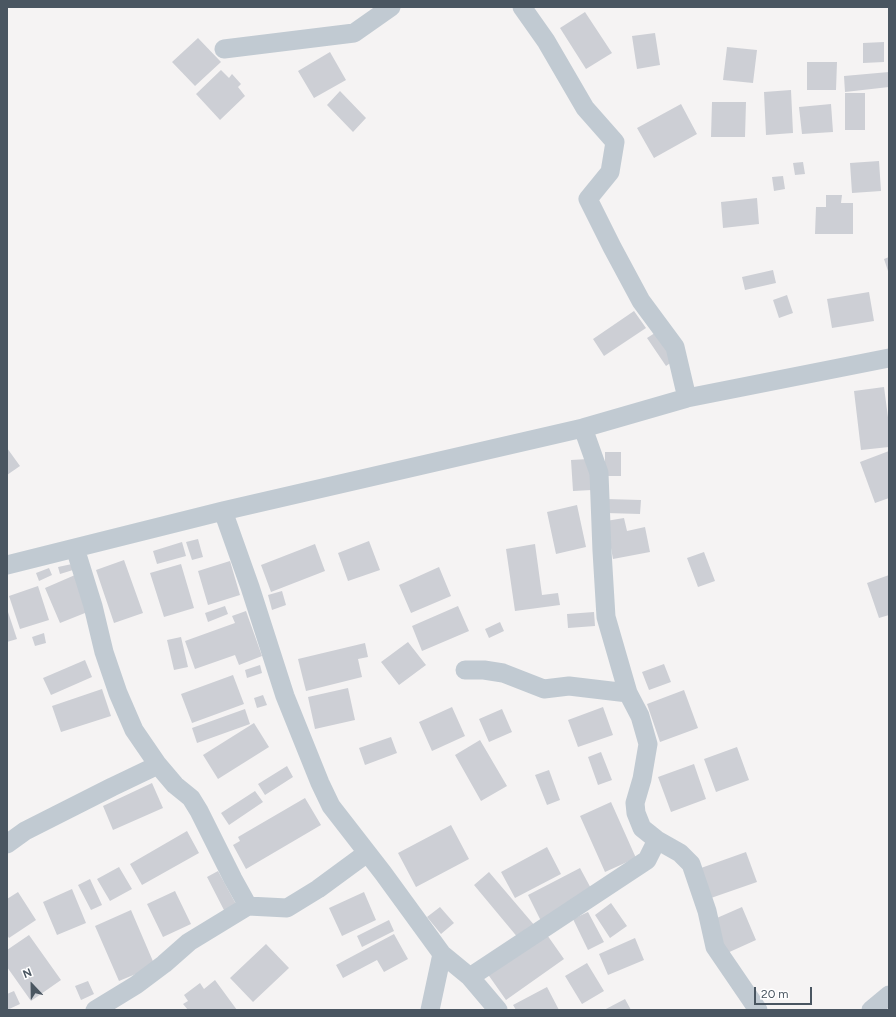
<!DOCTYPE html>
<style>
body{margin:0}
#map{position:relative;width:896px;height:1017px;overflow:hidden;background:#f5f3f3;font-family:Figtree,sans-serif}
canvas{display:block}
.frame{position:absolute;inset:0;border:8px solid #4a5661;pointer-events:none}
.north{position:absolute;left:12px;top:965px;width:40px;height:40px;-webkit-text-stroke:3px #fff;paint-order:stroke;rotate:338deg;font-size:11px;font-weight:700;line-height:16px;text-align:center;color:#4a5661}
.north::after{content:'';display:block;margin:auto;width:14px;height:18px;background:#4a5661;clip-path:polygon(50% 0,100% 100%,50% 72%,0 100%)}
.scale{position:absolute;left:754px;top:987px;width:58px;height:18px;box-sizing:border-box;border:2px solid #4a5661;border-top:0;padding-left:5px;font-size:12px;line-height:14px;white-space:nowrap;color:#4a5661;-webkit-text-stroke:3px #fff;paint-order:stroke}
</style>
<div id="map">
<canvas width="896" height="1017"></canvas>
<div class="frame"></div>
<div class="north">N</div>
<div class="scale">20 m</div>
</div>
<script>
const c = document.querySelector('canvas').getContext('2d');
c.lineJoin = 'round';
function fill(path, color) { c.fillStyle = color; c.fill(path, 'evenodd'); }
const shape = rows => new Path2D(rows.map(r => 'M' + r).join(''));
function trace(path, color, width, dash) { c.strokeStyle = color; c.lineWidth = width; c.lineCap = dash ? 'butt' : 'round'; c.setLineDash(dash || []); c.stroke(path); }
fill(shape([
 [585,12,612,53,586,69,560,28],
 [655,33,660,65,637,69,632,36],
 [198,38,221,62,195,86,172,62],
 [884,42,884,62,863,63,863,43],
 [727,47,757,50,753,83,723,80],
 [330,52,346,80,314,98,298,71],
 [807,62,837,62,836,90,807,90],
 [221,70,229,78,232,74,241,84,238,87,245,96,220,120,196,94],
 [889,72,889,87,845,92,844,76],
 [791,90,793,133,766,135,764,92],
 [340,91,366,118,353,132,327,105],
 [845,93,865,93,865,130,845,130],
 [712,102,746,102,745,137,711,137],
 [681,104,697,134,654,158,637,128],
 [831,104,833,132,802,134,799,107],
 [879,161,881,191,852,193,850,163],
 [803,162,805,174,795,175,793,163],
 [783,176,785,189,774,191,772,177],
 [826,195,842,195,841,203,853,203,853,234,815,234,816,207,826,207],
 [757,198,759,224,723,228,721,202],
 [889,257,889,274,884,259],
 [773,270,776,283,745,290,742,277],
 [869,292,874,321,832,328,827,299],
 [787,295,793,313,779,318,773,300],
 [634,311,646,328,604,356,593,339],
 [658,331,676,359,666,366,647,338],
 [884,387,889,425,889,447,861,450,854,391],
 [7,448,20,466,7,475],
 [889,451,889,498,875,503,860,462],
 [605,452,621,452,621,476,605,476],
 [588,459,592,490,573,491,571,460],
 [606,499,641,500,640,514,606,513],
 [577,505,586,547,556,554,547,512],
 [624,518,627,531,645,527,650,552,613,559,606,521],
 [198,539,203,557,192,560,186,542],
 [369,541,380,570,348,581,338,553],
 [182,542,186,556,157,564,153,551],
 [315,544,325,571,271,592,261,565],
 [535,544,542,595,558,593,560,605,515,611,506,549],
 [704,552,715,581,698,587,687,558],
 [124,560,143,613,114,623,96,570],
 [230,561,240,595,208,605,198,571],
 [72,564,73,570,60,574,58,567],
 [181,564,194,608,164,617,150,573],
 [439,567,451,596,411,613,399,585],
 [49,568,52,575,39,581,36,573],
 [75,575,90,611,60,623,45,588],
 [889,575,889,615,879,618,867,583],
 [38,586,49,620,20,629,9,596],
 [282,591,286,605,272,610,268,595],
 [225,606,228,614,208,622,205,613],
 [458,606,469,631,422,651,412,626],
 [7,609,17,639,7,642],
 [246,611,262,656,239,665,235,655,195,669,185,641,235,623,232,616],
 [594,612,595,626,568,628,567,614],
 [500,622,504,631,489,638,485,629],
 [44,633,46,643,35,646,32,637],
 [181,637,188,667,174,670,167,640],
 [408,642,426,665,399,685,381,662],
 [365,643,368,657,358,659,362,677,306,691,298,659],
 [85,660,92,677,51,695,43,678],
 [664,664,671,682,649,690,642,672],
 [260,665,262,673,247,678,245,670],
 [233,675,244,704,192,723,181,694],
 [348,688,355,720,315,729,308,697],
 [102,689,111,716,61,732,52,706],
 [684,690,698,728,660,742,647,704],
 [263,695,267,705,257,708,254,698],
 [452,707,465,736,432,751,419,722],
 [603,707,613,735,578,747,568,720],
 [245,709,250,724,197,743,192,728],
 [502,709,512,732,489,742,479,719],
 [254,723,269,747,218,779,203,755],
 [391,737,397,753,365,765,359,748],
 [480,740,507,786,481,801,455,755],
 [737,747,749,780,716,792,704,759],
 [601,752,612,780,598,785,588,757],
 [694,764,706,799,671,812,658,777],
 [287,766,293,777,265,795,258,784],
 [549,770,560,800,547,805,535,775],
 [152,783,163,808,113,830,103,806],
 [255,791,263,802,229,825,221,813],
 [305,798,321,825,246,869,233,845,240,841,238,837],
 [611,802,636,858,605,872,580,816],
 [451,825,469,859,416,887,398,853],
 [187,831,199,853,142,885,130,864],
 [547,847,561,874,515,898,501,872],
 [746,852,757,882,711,898,701,868],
 [119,867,132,889,110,901,97,879],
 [580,868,594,894,541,921,528,895],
 [218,871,237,906,225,912,207,877],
 [489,872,535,926,519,939,474,885],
 [90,879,102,905,91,910,78,885],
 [72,889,86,923,57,935,43,902],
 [175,891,191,924,163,937,147,904],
 [18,892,36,920,9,938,7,935,7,899],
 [364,892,376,920,342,936,329,908],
 [611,903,627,926,610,938,595,915],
 [440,907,454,923,441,934,427,917],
 [742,907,756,940,725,954,710,921],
 [131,910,155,966,119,981,95,926],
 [588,912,604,942,588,950,573,919],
 [389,920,394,931,362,947,357,936],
 [545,932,564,959,506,1000,487,973],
 [394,934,408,959,384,972,377,960,343,978,336,965],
 [29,935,61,980,31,1001,7,967,7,950],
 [635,938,644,960,608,975,599,954],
 [266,944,289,968,253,1002,230,978],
 [587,963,604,991,582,1004,565,976],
 [215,980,237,1010,188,1010,183,1004,188,1001,184,995,200,983,204,989],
 [88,981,94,994,81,1000,75,986],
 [547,987,559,1010,516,1010,513,1005],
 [14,991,20,1004,7,1010,7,994],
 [625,999,631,1010,604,1010]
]), '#cdcfd5');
trace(shape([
 [522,7,546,41,585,108,615,142,610,172,588,199,612,247,641,301,675,347,687,398],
 [224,49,354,33,391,7],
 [223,511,250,587,285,696,320,783,331,806,383,873,442,954,470,977,498,1010],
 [75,548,93,606,104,652,118,693,134,730,158,765,175,785,191,798,199,811,233,879,248,906],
 [7,565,223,511,583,428,687,398,889,358],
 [465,670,484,670,503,673,544,689,569,686,628,693],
 [657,840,680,853,691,864,707,911,715,947,758,1010],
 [7,844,25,831,112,787,158,765],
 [470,977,647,860,657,840,642,828,636,813,635,803,642,779,648,744,640,716,628,693,606,617,602,551,599,473,583,428],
 [95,1010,136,985,164,964,189,942,248,906,287,908,318,889,367,853],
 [430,1010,442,954],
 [871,1010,889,995]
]), '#c1cad2', 19);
</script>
